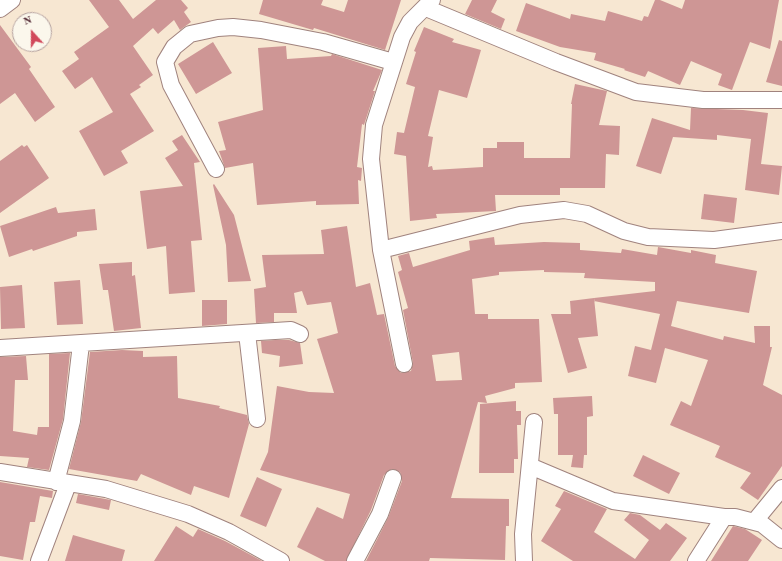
<!DOCTYPE html>
<style>
body{margin:0}
#map{position:relative;width:782px;height:561px;overflow:hidden;background:#f7e7d2;font-family:"Old Standard TT",serif}
canvas{display:block}
.north{position:absolute;left:12px;top:12px;width:40px;height:40px;box-sizing:border-box;background:#fbf7ec;border:1px solid #b4a19f;border-radius:50%;rotate:339deg;font-size:11px;font-weight:700;line-height:16px;text-align:center;color:#4a1f2b}
.north::after{content:'';display:block;margin:auto;width:14px;height:18px;background:#d1495b;clip-path:polygon(50% 0,100% 100%,50% 72%,0 100%)}
</style>
<div id="map">
<canvas width="782" height="561"></canvas>
<div class="north">N</div>
</div>
<script>
const c = document.querySelector('canvas').getContext('2d');
c.lineJoin = 'round';
function fill(path, color) { c.fillStyle = color; c.fill(path, 'evenodd'); }
const shape = rows => new Path2D(rows.map(r => 'M' + r).join(''));
function trace(path, color, width, dash) { c.strokeStyle = color; c.lineWidth = width; c.lineCap = dash ? 'butt' : 'round'; c.setLineDash(dash || []); c.stroke(path); }
fill(shape([
 [89,0,119,0,133,19,156,0,181,0,188,8,184,12,191,22,180,30,174,20,158,34,153,28,133,46,153,75,139,85,141,87,130,94,154,131,121,151,128,163,104,176,79,131,113,112,92,77,75,89,62,71,79,59,74,52,109,27],
 [263,0,323,0,321,5,344,12,348,0,401,0,385,50,314,28,313,30,259,14],
 [472,0,497,0,491,12,505,19,501,29,465,14],
 [655,0,660,0,682,9,685,0,779,0,770,49,750,42,732,90,718,85,722,74,691,61,680,85,648,71,645,77,624,70,625,69,594,60,596,53,560,47,516,31,526,3,570,19,571,14,605,21,608,11,642,21,644,16,648,17],
 [0,25,31,67,29,69,55,107,35,122,15,93,0,104],
 [424,27,454,39,452,42,481,50,467,98,439,90,428,136,433,137,428,167,432,166,433,170,483,167,483,148,497,148,497,142,524,142,524,158,570,158,572,104,571,104,575,84,607,91,599,125,620,126,619,155,606,154,605,188,560,188,560,195,495,195,496,211,436,214,437,218,410,221,406,156,394,154,397,132,404,133,415,87,406,84,416,52,414,51],
 [779,40,782,41,782,86,766,82],
 [213,42,232,73,196,94,178,64],
 [286,46,287,59,331,56,332,54,382,70,373,91,375,91,364,125,362,124,357,167,362,168,361,181,358,180,359,204,316,205,316,201,257,205,253,163,225,168,219,151,226,150,218,122,263,110,258,48],
 [691,108,743,110,768,113,761,164,782,166,779,195,745,190,751,139,717,135,717,140,673,137,661,174,636,166,652,118,690,130],
 [182,135,200,162,194,163,202,240,191,241,195,292,169,294,166,246,147,249,140,191,183,186,165,158,178,150,172,141],
 [22,145,24,147,27,145,49,178,0,213,0,161],
 [214,184,234,215,251,281,228,282,226,245,213,185],
 [704,194,737,198,734,223,701,219],
 [56,207,58,213,95,209,97,230,77,232,77,236,33,251,32,249,9,257,0,226],
 [347,226,356,287,370,283,377,315,384,314,395,366,401,373,411,371,413,363,403,310,408,308,398,272,402,270,398,256,409,253,413,267,470,250,469,241,494,237,495,245,544,242,580,243,580,250,621,253,622,249,657,255,658,247,691,253,691,250,716,255,715,263,757,271,749,313,677,301,671,326,723,340,724,336,755,343,754,326,770,326,770,347,772,347,763,385,782,395,782,466,758,500,740,488,751,473,715,457,720,446,670,425,681,401,691,406,708,360,665,348,656,383,628,376,635,346,651,350,660,314,594,301,594,298,655,291,655,282,584,278,585,273,544,272,544,270,499,272,499,275,472,279,475,314,488,314,488,319,539,319,542,382,515,383,515,388,485,396,487,403,478,402,451,498,509,499,509,526,506,526,505,560,430,558,429,561,366,561,388,518,402,481,400,472,392,469,384,475,371,510,346,561,325,561,297,547,317,507,343,519,350,494,260,470,268,452,277,386,309,392,334,393,317,339,338,333,331,302,307,305,302,291,294,293,297,313,274,313,274,322,256,323,254,289,266,287,262,255,324,254,321,230],
 [459,352,462,380,436,381,432,355],
 [132,262,132,276,135,275,141,328,114,331,108,290,103,290,99,264],
 [80,280,83,324,57,325,54,282],
 [22,285,25,328,1,329,0,287],
 [594,298,598,336,578,338,587,368,568,373,551,314,571,314,570,301],
 [202,300,227,300,227,324,202,326],
 [275,340,289,340,300,343,303,364,279,367,280,356,262,353,261,341],
 [122,350,143,351,143,357,177,356,178,398,220,406,219,408,247,415,249,424,229,498,194,486,191,495,141,474,137,481,69,469,81,422,90,352],
 [70,353,63,419,49,470,27,467,29,458,0,456,0,357,26,356,28,380,15,380,13,431,37,435,38,427,49,427,49,354],
 [592,396,593,416,587,417,587,455,584,455,583,468,571,467,573,455,558,455,558,414,554,414,553,398],
 [516,401,516,411,521,411,521,425,517,425,518,459,514,459,514,473,479,473,480,404],
 [643,455,680,473,669,494,633,476],
 [257,477,282,489,266,527,240,516],
 [0,482,53,491,52,498,40,496,35,522,30,522,23,560,0,556],
 [564,491,607,509,594,532,635,559,649,540,624,520,630,513,640,515,660,530,666,523,687,538,670,561,573,561,541,541,561,509,555,506],
 [78,494,111,500,109,510,76,503],
 [176,526,193,537,198,529,225,541,262,561,154,561],
 [733,526,745,529,762,540,748,561,711,561],
 [73,535,125,550,122,561,65,561]
]), '#ce9695');
const minor = shape([
 [426,8,556,62,636,92,703,100,782,100],
 [0,9,12,0],
 [216,169,171,85,165,62,174,47,190,34,218,28,233,27,261,30,323,42,393,62],
 [381,250,520,215,564,210,587,214,624,231,648,237,714,240,782,231],
 [247,333,257,419],
 [0,348,291,330,300,334],
 [404,364,381,250,371,159,374,125,402,37,410,22,432,0],
 [530,466,613,501,724,517,735,517,762,524,782,540],
 [0,472,106,489,188,514,229,532,281,561],
 [56,482,72,421,81,344],
 [754,522,782,488],
 [39,561,68,484],
 [355,561,380,514,393,478],
 [524,561,523,534,534,422],
 [696,561,724,517]
]);
trace(minor, '#a0837e', 18);
trace(minor, '#fff', 16);
</script>
